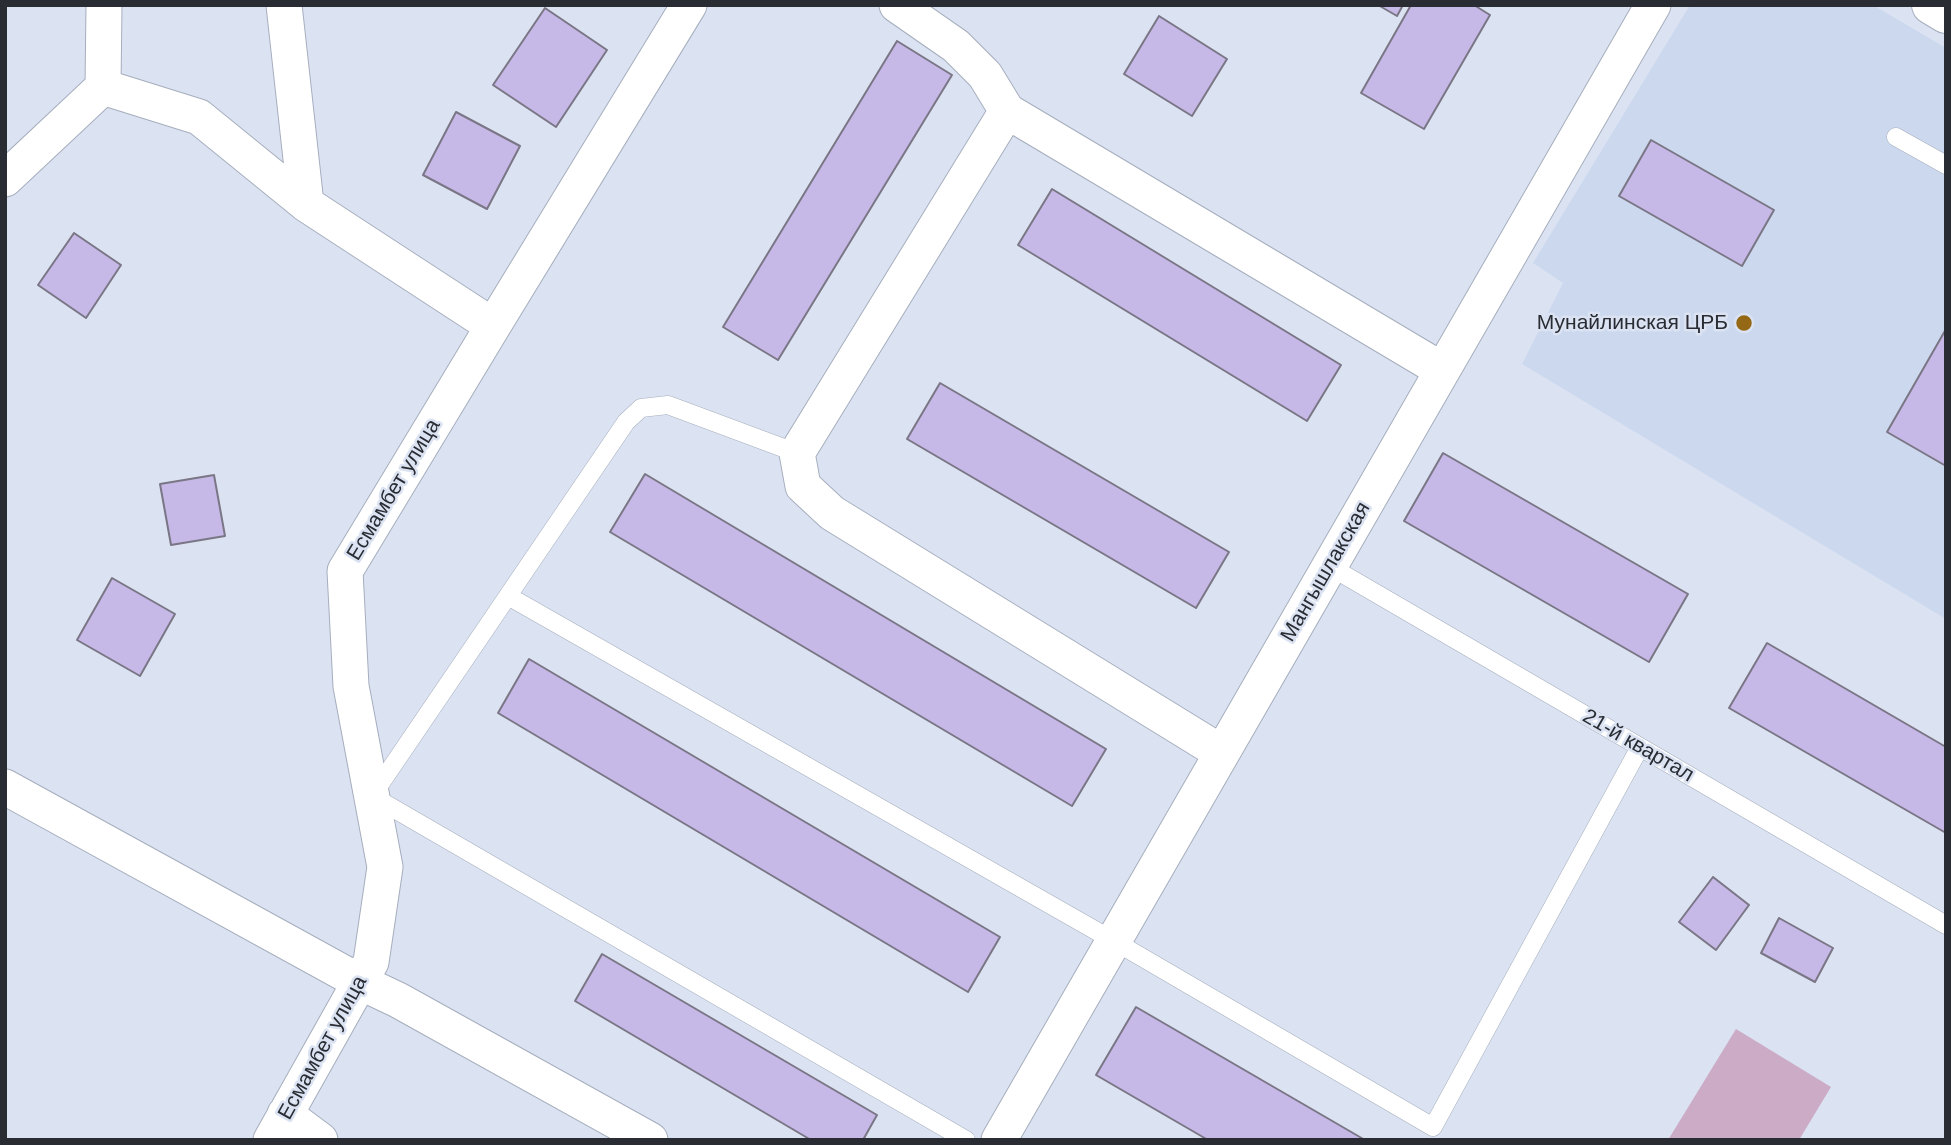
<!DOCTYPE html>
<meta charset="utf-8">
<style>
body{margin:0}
#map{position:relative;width:1951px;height:1145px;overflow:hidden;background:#dbe3f3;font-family:Arial,sans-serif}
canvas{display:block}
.frame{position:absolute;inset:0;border:7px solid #292c32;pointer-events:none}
</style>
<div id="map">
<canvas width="1951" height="1145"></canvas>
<div class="frame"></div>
</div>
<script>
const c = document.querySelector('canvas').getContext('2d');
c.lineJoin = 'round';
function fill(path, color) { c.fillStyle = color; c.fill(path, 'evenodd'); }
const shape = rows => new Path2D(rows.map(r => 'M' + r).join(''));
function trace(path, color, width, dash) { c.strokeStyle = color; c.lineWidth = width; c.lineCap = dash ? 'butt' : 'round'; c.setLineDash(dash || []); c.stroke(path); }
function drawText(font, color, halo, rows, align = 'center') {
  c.font = font + ' Arial,sans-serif'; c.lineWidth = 5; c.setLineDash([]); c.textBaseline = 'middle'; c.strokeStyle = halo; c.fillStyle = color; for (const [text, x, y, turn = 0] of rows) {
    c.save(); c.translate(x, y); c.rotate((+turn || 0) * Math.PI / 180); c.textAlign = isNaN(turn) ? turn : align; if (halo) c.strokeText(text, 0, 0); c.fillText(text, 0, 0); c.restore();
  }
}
fill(shape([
 [1690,5,1873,5,1946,48,1946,619,1522,364,1563,283,1533,263]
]), '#ccd8ee');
fill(shape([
 [1736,1029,1831,1087,1799,1140,1668,1140]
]), '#ccabc6');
const building = shape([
 [1378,5,1403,5,1397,16,1378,5],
 [1411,5,1474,5,1490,15,1424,129,1361,93,1411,5],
 [545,8,607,50,556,127,493,85,545,8],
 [1159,16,1227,59,1192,116,1124,74,1159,16],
 [897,41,952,75,778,360,723,327,897,41],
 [456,112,520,146,487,209,423,175,456,112],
 [1651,140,1774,210,1742,266,1619,196,1651,140],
 [1052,189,1341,365,1307,421,1018,245,1052,189],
 [74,233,121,265,86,318,38,285,74,233],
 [1946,329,1946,466,1887,432,1946,329],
 [940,383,1229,552,1196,608,907,439,940,383],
 [1443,453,1688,594,1649,662,1404,521,1443,453],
 [645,474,1106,749,1072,806,610,532,645,474],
 [214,475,225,536,171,545,160,484,214,475],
 [112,578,175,614,140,676,77,640,112,578],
 [1767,643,1946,747,1946,833,1729,708,1767,643],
 [529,659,1000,937,968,992,498,713,529,659],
 [1713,877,1749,905,1716,950,1679,922,1713,877],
 [1779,918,1833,948,1815,982,1761,953,1779,918],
 [602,954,877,1115,863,1140,811,1140,575,1001,602,954],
 [1136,1007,1365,1140,1208,1140,1096,1075,1136,1007]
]);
fill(building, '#c6b9e7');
trace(building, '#7a7685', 2);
const lane = shape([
 [1896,137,1946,165],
 [797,453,668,405,641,408,626,422,372,796,966,1140],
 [1329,566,1946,925],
 [508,596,1114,941,1433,1127,1640,747]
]);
const street = shape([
 [104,5,103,87,199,117,306,204,493,326],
 [284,5,306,204],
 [897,5,956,46,985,75,1007,111,1442,370],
 [1007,111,797,453,803,486,832,513,1222,753],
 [5,179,103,87],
 [5,787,360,982,398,1000,650,1140],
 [285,1114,320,1140],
 [271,1140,371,962,385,867,351,686,345,571,493,326,689,5],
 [999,1140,1653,5]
]);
const secondary = shape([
 [1931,5,1946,14]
]);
trace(lane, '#a6aebd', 19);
trace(street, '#a6aebd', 37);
trace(secondary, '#a6aebd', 40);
trace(lane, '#fff', 18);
trace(street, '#fff', 35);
trace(secondary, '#fff', 38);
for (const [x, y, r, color] of [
 [1744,323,9,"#956816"]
]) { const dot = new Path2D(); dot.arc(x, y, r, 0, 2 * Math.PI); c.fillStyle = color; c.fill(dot); trace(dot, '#dbe3f3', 2.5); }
drawText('21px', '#292c32', '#dbe3f3', [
 ["Мунайлинская ЦРБ",1728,323]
], 'right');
drawText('21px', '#292c32', '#dbe3f3', [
 ["Есмамбет улица",394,490,-59],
 ["Мангышлакская",1326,572,-60],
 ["21-й квартал",1638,746,30],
 ["Есмамбет улица",323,1048,-61]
]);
</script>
